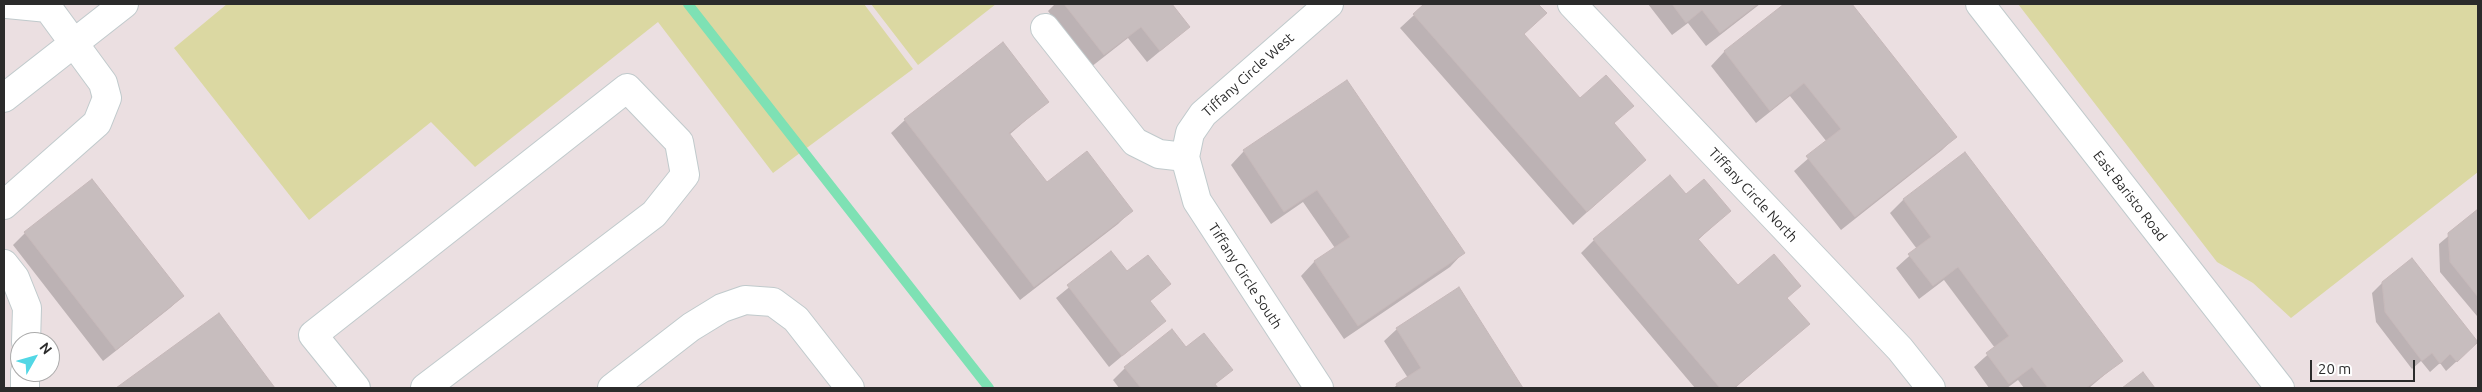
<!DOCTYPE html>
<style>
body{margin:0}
#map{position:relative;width:2482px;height:392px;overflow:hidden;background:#ebdfe1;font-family:Ubuntu,sans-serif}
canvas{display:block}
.frame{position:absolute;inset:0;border:5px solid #2b2b2b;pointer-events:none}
.north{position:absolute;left:10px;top:332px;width:50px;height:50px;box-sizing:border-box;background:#fff;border:1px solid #aaa;border-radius:50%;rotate:52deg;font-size:14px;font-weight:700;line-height:20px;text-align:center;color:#2b2b2b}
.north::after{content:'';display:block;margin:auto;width:18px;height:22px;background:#52d7e5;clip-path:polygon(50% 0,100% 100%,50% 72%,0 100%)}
.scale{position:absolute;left:2310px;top:360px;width:105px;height:22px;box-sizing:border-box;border:2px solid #2b2b2b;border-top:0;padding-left:6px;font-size:15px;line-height:18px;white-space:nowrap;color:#2b2b2b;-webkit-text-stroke:4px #fff;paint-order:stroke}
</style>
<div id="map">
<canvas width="2482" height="392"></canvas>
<div class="frame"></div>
<div class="north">N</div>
<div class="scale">20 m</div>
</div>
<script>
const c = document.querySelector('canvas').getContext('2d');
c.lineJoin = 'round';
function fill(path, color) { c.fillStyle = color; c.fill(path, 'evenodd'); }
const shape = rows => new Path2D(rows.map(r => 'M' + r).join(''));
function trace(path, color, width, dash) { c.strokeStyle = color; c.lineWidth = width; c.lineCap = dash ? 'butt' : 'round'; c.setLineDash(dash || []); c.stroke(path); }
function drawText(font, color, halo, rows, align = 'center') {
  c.font = font + ' Ubuntu,sans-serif'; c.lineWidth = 4; c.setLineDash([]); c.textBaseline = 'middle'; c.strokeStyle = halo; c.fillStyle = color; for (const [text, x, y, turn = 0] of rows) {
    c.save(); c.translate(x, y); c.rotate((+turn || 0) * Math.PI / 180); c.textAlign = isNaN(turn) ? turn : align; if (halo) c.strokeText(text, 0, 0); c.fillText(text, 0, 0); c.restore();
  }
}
fill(shape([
 [227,4,864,4,913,69,773,173,658,22,475,167,431,122,309,220,174,48],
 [871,4,996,4,918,65],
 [2018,4,2478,4,2478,172,2291,318,2253,283,2217,262]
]), '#dbd8a2');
fill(shape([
 [1055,4,1171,4,1189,27,1147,62,1128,38,1091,67,1048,11],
 [1426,4,1537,4,1545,13,1523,35,1580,100,1632,106,1613,124,1644,160,1573,225,1400,28],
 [1648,4,1760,4,1706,46,1688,23,1672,35],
 [1786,4,1850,4,1955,137,1942,150,1841,230,1794,171,1827,142,1790,96,1756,123,1711,66,1724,52],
 [1047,102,1009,135,1047,183,1131,211,1118,224,1020,300,891,133,905,120],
 [1244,151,1463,253,1450,267,1344,339,1301,276,1314,262,1335,248,1303,202,1271,224,1231,165],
 [1965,154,2121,361,2089,388,2024,388,2018,380,2007,388,1989,388,1974,367,1995,348,1944,280,1919,299,1896,268,1917,249,1890,213,1903,200],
 [1686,196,1729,211,1698,240,1738,287,1786,298,1808,324,1735,388,1695,388,1581,253,1594,240],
 [2478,211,2478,315,2477,316,2440,272,2439,244],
 [25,233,183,296,170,308,103,361,13,245],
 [1111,253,1127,273,1170,284,1149,302,1164,321,1109,367,1056,298],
 [2382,283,2467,352,2446,371,2440,363,2430,372,2421,361,2412,369,2376,322,2372,293],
 [1459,289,1522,388,1393,388,1408,378,1384,341,1397,329],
 [219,314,274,388,118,388],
 [1186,349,1231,370,1214,385,1217,388,1119,388,1113,380,1125,368]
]), '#0003');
trace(shape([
 [688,4,989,388]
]), '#7ee1b4', 10);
const building = shape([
 [1064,4,1172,4,1190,27,1160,51,1141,27,1104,55,1064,4],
 [1424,4,1538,4,1547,13,1524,34,1580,98,1606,75,1634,106,1614,123,1646,160,1587,212,1413,14,1424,4],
 [1672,4,1758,4,1720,33,1702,10,1686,23,1672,4],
 [1784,4,1852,4,1957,137,1855,217,1806,156,1841,129,1804,83,1770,111,1724,51,1784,4],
 [1003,42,1049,102,1009,133,1047,182,1087,151,1133,211,1034,287,904,119,1003,42],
 [1347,80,1465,253,1358,326,1314,261,1350,237,1317,190,1284,212,1243,150,1347,80],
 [1965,152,2123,361,2086,388,2048,388,2032,367,2009,384,1986,353,2009,336,1958,267,1933,286,1908,254,1931,237,1903,199,1965,152],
 [1670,175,1686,194,1704,179,1731,211,1698,239,1738,285,1774,254,1801,286,1787,298,1810,324,1734,388,1720,388,1593,239,1670,175],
 [92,179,184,296,116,350,24,232,92,179],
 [2478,209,2478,297,2450,262,2448,233,2478,209],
 [1111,251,1127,271,1148,255,1171,284,1150,301,1166,321,1122,356,1067,285,1111,251],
 [2412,258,2478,342,2457,362,2450,354,2440,364,2432,353,2422,361,2385,312,2382,282,2412,258],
 [1459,287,1523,388,1398,388,1396,384,1421,368,1396,328,1459,287],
 [219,313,275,388,116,388,219,313],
 [1172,329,1186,347,1204,333,1233,370,1215,384,1218,388,1141,388,1124,367,1172,329],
 [2143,372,2155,388,2122,388,2143,372]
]);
fill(building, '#c7bdbe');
trace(building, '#c6b8b9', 1);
const minor = shape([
 [7,4,48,8],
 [1572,4,1900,349,1931,388],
 [1980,4,2280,388],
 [1045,28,1135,142,1159,154,1185,157],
 [4,98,124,4],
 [4,205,97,123,107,98,103,83,48,8,48,4],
 [4,264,15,278,27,308,26,342],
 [25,388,25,372],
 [356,388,313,335,627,88,679,142,685,175,654,214,425,388],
 [612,388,691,327,722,308,745,300,773,302,796,319,850,388],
 [1319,388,1197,201,1185,157,1190,133,1203,114,1329,4]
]);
trace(minor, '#c0cacc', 30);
trace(minor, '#fff', 28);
drawText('14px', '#2b2b2b', '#fff', [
 ["Tiffany Circle West",1248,75,-42],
 ["Tiffany Circle North",1753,195,47],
 ["East Baristo Road",2130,196,52],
 ["Tiffany Circle South",1245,276,57]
]);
</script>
